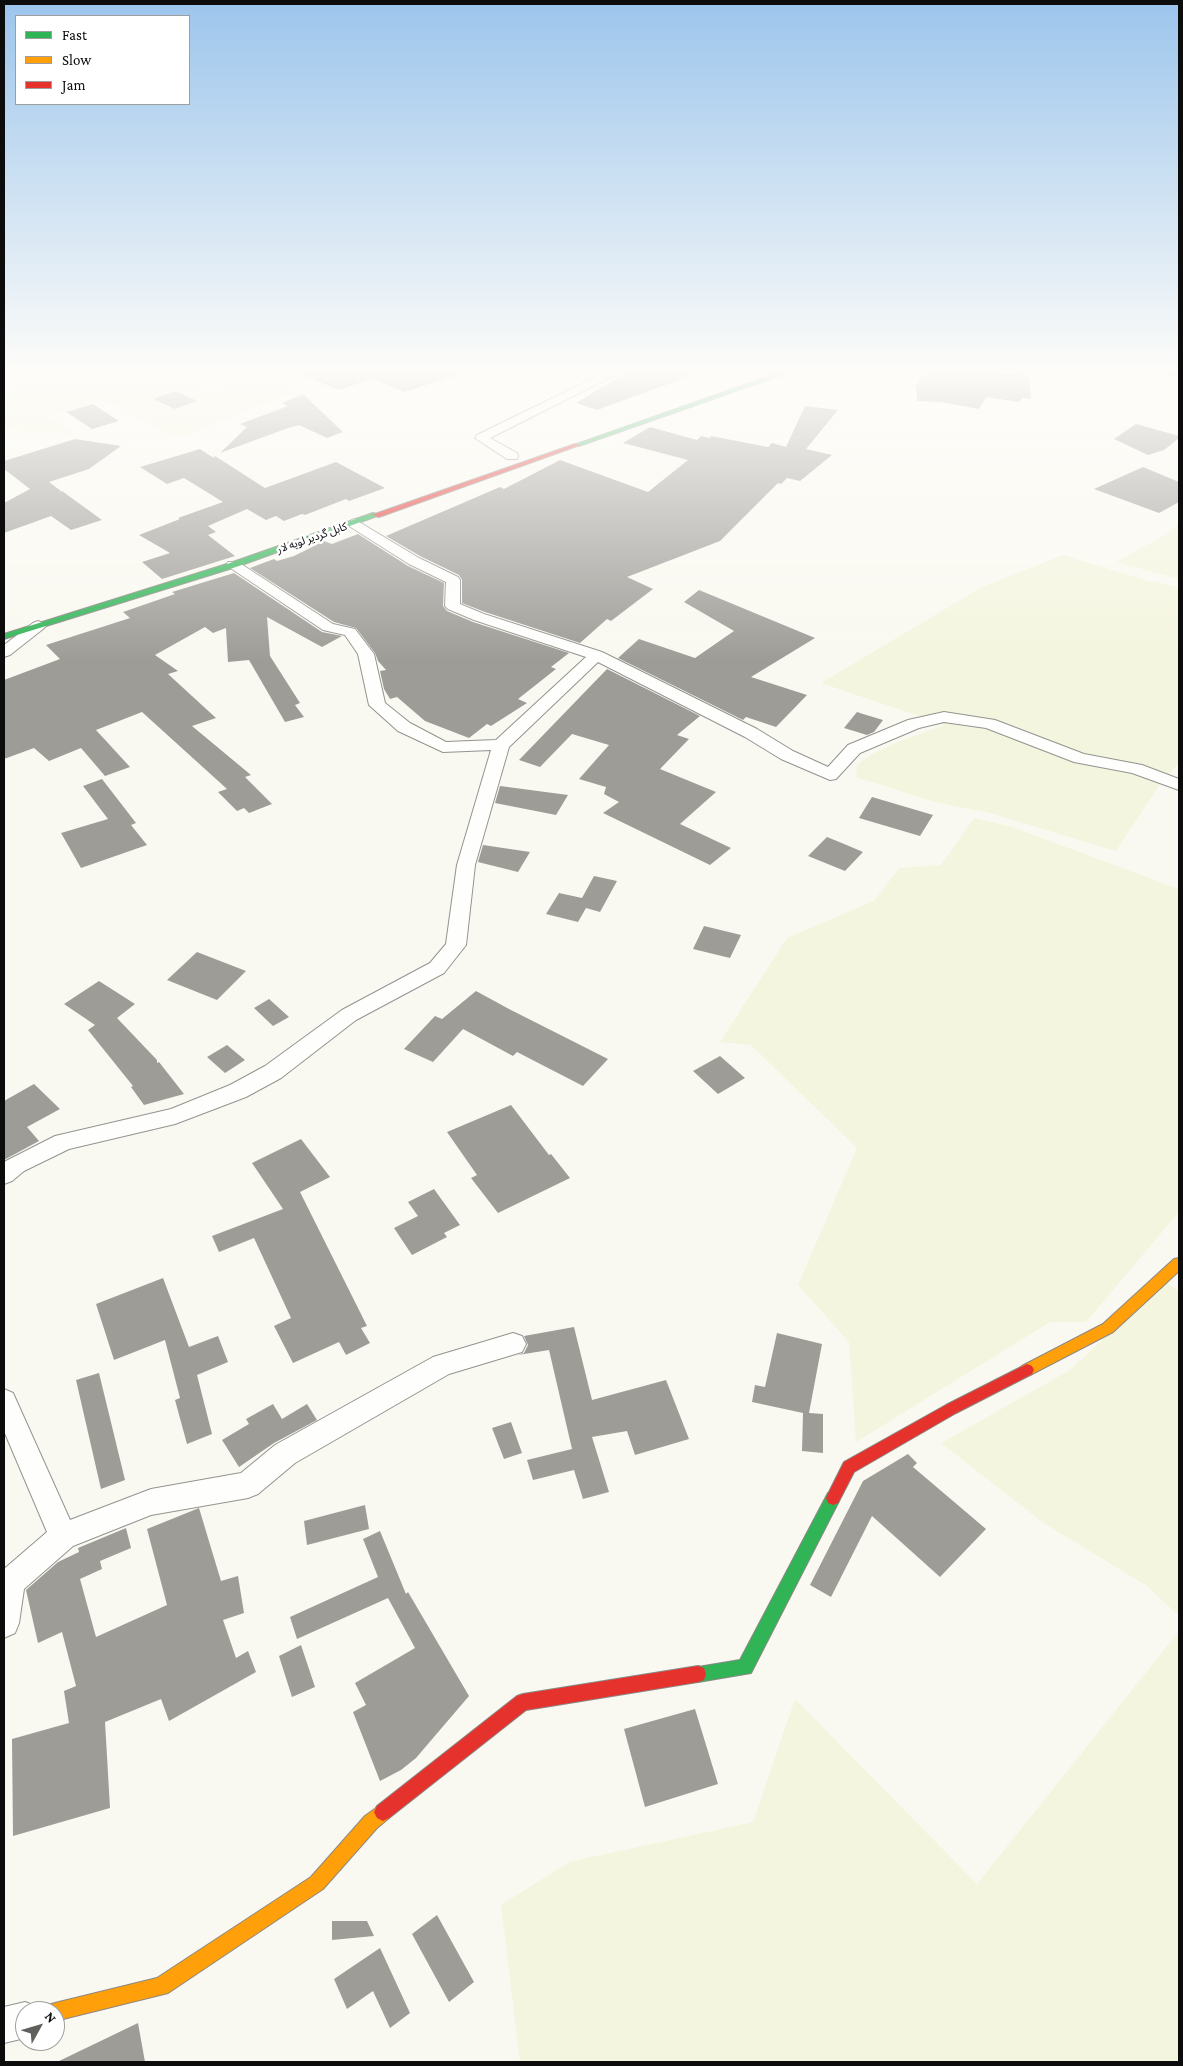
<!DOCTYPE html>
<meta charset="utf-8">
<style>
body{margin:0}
#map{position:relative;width:1183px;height:2066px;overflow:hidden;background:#faf9f1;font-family:"Crimson Pro",serif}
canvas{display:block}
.frame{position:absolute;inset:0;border:5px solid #0c0c0c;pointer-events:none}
.legend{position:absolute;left:15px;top:15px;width:175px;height:90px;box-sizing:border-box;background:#fff;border:1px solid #9e9e9e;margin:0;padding:6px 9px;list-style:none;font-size:15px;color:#0c0c0c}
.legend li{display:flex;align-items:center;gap:10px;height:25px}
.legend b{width:25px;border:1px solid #9e9e9e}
.north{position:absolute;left:15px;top:2001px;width:50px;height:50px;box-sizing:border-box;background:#fff;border:1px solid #9e9e9e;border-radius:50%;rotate:51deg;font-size:14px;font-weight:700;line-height:20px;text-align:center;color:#0c0c0c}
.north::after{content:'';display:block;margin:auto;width:18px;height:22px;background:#5f5f5c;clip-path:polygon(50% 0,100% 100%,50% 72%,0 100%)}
</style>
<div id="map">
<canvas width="1183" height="2066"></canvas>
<div class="frame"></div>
<ul class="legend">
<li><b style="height:6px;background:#30b455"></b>Fast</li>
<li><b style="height:6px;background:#ff9f0a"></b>Slow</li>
<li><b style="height:6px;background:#e5322d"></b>Jam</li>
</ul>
<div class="north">N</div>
</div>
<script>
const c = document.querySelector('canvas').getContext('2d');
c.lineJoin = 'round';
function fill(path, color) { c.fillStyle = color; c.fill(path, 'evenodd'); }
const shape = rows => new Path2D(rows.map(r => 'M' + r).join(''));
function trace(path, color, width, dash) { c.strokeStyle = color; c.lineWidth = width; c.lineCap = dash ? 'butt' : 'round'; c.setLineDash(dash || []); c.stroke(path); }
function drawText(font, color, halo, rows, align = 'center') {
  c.font = font + ' "Crimson Pro","Noto Sans Arabic",serif'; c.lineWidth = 5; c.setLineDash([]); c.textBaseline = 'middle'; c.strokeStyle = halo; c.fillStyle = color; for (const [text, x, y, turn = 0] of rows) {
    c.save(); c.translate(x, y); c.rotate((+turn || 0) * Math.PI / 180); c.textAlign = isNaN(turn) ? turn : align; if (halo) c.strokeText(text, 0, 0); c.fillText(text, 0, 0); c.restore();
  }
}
fill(shape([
 [4,372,171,372,175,374,188,372,209,388,258,372,271,372,306,387,177,439,105,400,48,416,74,434,69,434,4,429,4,395,19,389,4,386],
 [1179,523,1179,579,1116,562,1165,535],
 [1063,555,1148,581,1179,587,1179,764,1164,778,1116,851,990,813,935,802,856,777,857,765,872,754,900,741,945,725,821,683,982,587],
 [974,818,1012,827,1179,889,1179,1212,1086,1322,1050,1322,856,1442,849,1342,798,1285,857,1148,751,1045,720,1042,787,938,874,901,899,868,941,865],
 [1165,1282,1179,1291,1179,1616,1147,1586,1042,1522,941,1443,1070,1370],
 [1179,1631,1179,2062,520,2062,501,1905,569,1862,753,1822,795,1699,977,1884]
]), '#f4f5de');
fill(shape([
 [295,372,459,372,459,374,404,392,372,378,339,390],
 [628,372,695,372,695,374,597,410,576,403],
 [925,372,1028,373,1031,399,1022,398,1019,402,986,397,979,409,940,402,917,401,916,386],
 [176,391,197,401,175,409,153,399],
 [303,394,343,432,327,438,299,425,288,428,220,453,247,427,240,424,288,406,282,403],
 [93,404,119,421,92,429,66,412],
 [805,406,838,410,806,449,832,455,800,481,787,478,781,484,778,483,720,541,627,577,653,589,611,621,607,619,580,643,485,612,462,603,462,580,459,575,420,556,386,536,500,487,504,489,560,460,648,492,688,460,623,443,650,427,697,440,701,436,710,438,711,436,768,447,772,443,786,447],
 [1136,424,1179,436,1179,438,1164,450,1148,455,1114,439],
 [75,439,121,446,89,469,49,482,61,491,58,493,62,491,102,520,71,530,51,516,4,533,4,503,30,489,4,469,4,461],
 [200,449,214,458,215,456,265,488,336,462,385,488,349,501,346,499,305,515,302,514,284,521,276,516,266,520,247,509,208,526,216,532,208,535,235,556,162,579,142,562,170,553,139,535,180,519,178,518,223,502,184,478,167,484,140,467],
 [1143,467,1179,482,1179,502,1159,513,1094,489],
 [358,534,408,566,444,583,443,606,447,611,473,622,569,653,551,667,556,669,518,699,527,703,491,726,487,724,469,738,425,721,397,697,390,699,384,689,380,671,386,670,378,661,375,653,356,628,334,622,250,568,274,559,277,561,294,556,324,541,332,544],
 [234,573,322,632,342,636,322,647,267,617,270,656,300,703,295,705,304,717,285,722,249,660,228,662,226,628,213,633,205,627,155,655,178,671,168,674,216,718,192,726,251,775,245,777,272,804,249,813,244,808,237,811,218,792,227,789,142,712,96,730,130,767,105,776,81,748,49,761,34,748,4,759,4,680,60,659,46,645,130,618,123,612,175,594,172,592],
 [699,590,815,638,751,677,807,695,776,727,746,717,743,720,618,658,639,639,695,658,734,631,684,602],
 [607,669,700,716,677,735,689,739,660,769,716,792,680,824,731,848,710,865,603,813,619,802,604,794,606,787,579,779,609,745,572,734,540,767,519,760],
 [857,712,863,714,883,720,874,732,867,735,844,728],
 [102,779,136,823,131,825,147,845,81,868,61,833,108,819,83,786],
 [500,786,568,795,556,815,495,803],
 [872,797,933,815,920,836,859,818],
 [827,837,849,846,863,852,845,871,808,856],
 [483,845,530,852,518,872,478,862],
 [594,876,617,881,600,912,586,908,578,922,546,914,559,893,582,898],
 [704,926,741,935,730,958,693,949],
 [197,952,246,971,217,1000,167,980],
 [99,981,135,1004,117,1018,157,1060,157,1063,159,1062,184,1094,144,1105,131,1087,133,1086,88,1030,95,1025,64,1004],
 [476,991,509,1009,608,1059,583,1086,517,1052,513,1056,463,1029,433,1062,404,1049,435,1016,442,1019],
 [269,999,289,1017,273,1026,254,1008],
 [227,1045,245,1060,225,1073,207,1057],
 [720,1056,745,1078,718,1094,693,1071],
 [34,1084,60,1109,27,1127,39,1141,4,1160,4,1101],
 [511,1105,549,1155,551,1154,570,1178,498,1213,471,1178,477,1175,447,1132],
 [301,1139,330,1177,300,1192,367,1326,361,1328,370,1343,346,1355,339,1342,293,1363,274,1326,291,1318,254,1238,219,1252,212,1236,283,1209,252,1163],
 [434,1189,460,1225,444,1233,447,1237,412,1255,394,1228,418,1216,408,1202],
 [163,1278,189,1347,218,1336,228,1362,197,1375,212,1434,187,1444,175,1400,180,1398,165,1340,114,1360,96,1304],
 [574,1327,592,1400,666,1380,689,1439,635,1455,627,1431,592,1437,609,1492,583,1499,574,1470,533,1480,527,1460,572,1449,549,1350,518,1355,524,1353,528,1345,524,1336],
 [777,1333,822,1344,809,1413,823,1414,823,1453,802,1451,803,1413,752,1402,755,1385,765,1387],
 [99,1373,125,1480,101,1489,76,1380],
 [273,1404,282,1419,307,1404,317,1420,274,1443,239,1467,222,1440,249,1424,246,1419],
 [511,1422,522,1453,504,1459,492,1428],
 [908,1454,917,1463,913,1467,986,1529,940,1577,872,1516,831,1597,810,1585,863,1481],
 [365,1505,369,1529,307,1545,304,1521],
 [199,1508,221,1581,238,1576,244,1613,223,1620,236,1658,248,1651,256,1672,169,1721,161,1699,105,1722,110,1808,13,1836,12,1739,69,1723,64,1691,76,1686,62,1632,38,1643,26,1590,58,1562,79,1552,78,1548,126,1528,131,1548,100,1561,102,1569,80,1579,96,1637,167,1605,147,1529],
 [380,1531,406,1594,408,1592,469,1696,416,1758,401,1770,380,1781,353,1712,366,1705,355,1683,415,1648,388,1598,297,1639,290,1617,378,1577,363,1539],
 [301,1645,315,1687,292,1697,279,1656],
 [695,1709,718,1784,645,1807,624,1729],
 [437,1915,474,1982,449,2002,412,1934],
 [332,1921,367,1921,374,1936,332,1940],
 [380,1948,410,2013,390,2028,373,1991,347,2009,334,1979],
 [138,2023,145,2062,57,2062]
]), '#9d9c97');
const street = shape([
 [606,372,621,372,490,438,517,453,518,456,517,459,507,459,475,438,477,435,606,372],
 [354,519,419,558,458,577,460,580,460,604,484,614,602,652,757,729,793,751,828,767,848,745,908,720,944,712,995,720,1084,754,1142,765,1179,779,1179,790,1132,773,1074,762,986,728,944,722,919,728,860,753,836,779,830,780,781,759,745,737,598,662,509,747,475,865,466,945,444,973,356,1020,281,1078,246,1097,175,1124,69,1149,24,1171,12,1181,4,1184,4,1162,55,1136,171,1109,230,1085,265,1066,342,1010,430,963,446,944,457,865,491,750,443,752,398,731,369,705,358,654,345,635,323,630,226,565,228,562,238,562,333,624,355,629,374,654,385,703,410,723,446,742,496,740,586,657,474,620,448,609,445,606,446,582,409,564,349,526,347,523,354,519],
 [38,621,43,623,46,626,43,629,10,655,4,657,4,645,33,623,38,621],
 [513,1333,522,1336,526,1344,522,1352,449,1374,295,1463,258,1494,248,1498,151,1515,73,1546,24,1589,19,1623,15,1633,4,1638,4,1569,47,1532,4,1431,4,1389,13,1393,70,1520,151,1489,241,1473,275,1445,433,1357,513,1333],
 [25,2002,38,2007,39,2011,25,2011,25,2038,4,2043,4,2007,25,2002]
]);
const fast = shape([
 [781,372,790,372,579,446,574,445,781,372],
 [373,513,380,515,236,567,4,639,4,634,230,563,373,513],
 [833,1491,838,1493,840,1498,838,1503,751,1673,698,1682,692,1680,690,1674,692,1668,740,1660,828,1493,833,1491]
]);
const slow = shape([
 [1162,372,1179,372,1179,375,1165,374,1162,372],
 [1179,1258,1179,1271,1113,1332,1032,1374,1027,1376,1022,1374,1020,1370,1022,1366,1103,1324,1174,1259,1179,1258],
 [383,1803,389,1806,392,1812,389,1818,377,1828,323,1889,168,1993,55,2021,55,2011,46,2011,48,2005,55,2003,157,1978,311,1877,365,1816,383,1803]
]);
const jam = shape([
 [575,444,580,445,379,517,372,515,575,444],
 [1027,1364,1032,1366,1034,1370,1032,1374,956,1413,854,1472,838,1503,833,1505,828,1503,826,1498,844,1462,946,1405,1027,1364],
 [698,1666,704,1668,706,1674,704,1680,698,1682,526,1710,389,1818,383,1821,377,1818,374,1812,377,1806,517,1696,523,1694,698,1666]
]);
trace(street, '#93938f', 2);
trace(fast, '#8a8986', 2);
trace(slow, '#8a8986', 2);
trace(jam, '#8a8986', 2);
fill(street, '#fefefd');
fill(fast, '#30b455');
fill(slow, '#ff9f0a');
fill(jam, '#e5322d');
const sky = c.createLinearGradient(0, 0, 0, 661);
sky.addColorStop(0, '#9cc5ec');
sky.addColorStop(0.56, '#fdfcf9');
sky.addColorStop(1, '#fdfcf900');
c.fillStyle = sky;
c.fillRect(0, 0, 1183, 661);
drawText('11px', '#0c0c0c', '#fff', [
 ["کابل گردیز لویه لار",312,538,-19]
]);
</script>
